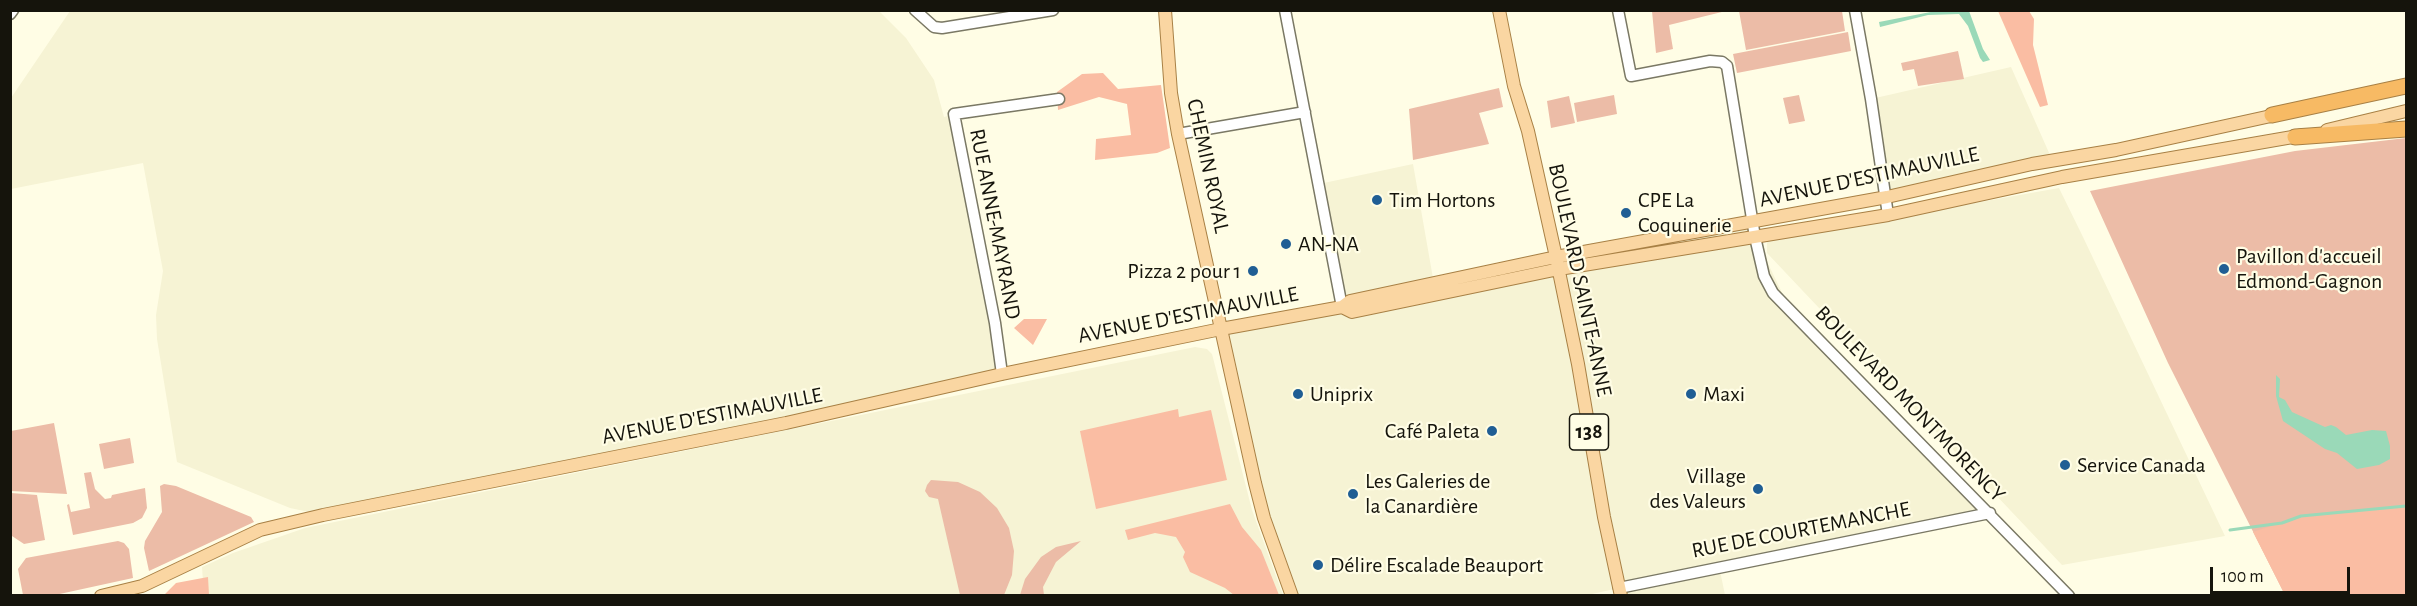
<!DOCTYPE html>
<meta charset="utf-8">
<style>
body{margin:0}
#map{position:relative;width:2417px;height:606px;overflow:hidden;background:#fffde5;font-family:"Alegreya Sans",sans-serif}
canvas{display:block}
.frame{position:absolute;inset:0;border:12px solid #15140c;pointer-events:none}
.scale{position:absolute;left:2210px;top:567px;width:140px;height:27px;box-sizing:border-box;border:3px solid #15140c;border-top:0;padding-left:8px;font-size:18px;line-height:21px;white-space:nowrap;color:#15140c;-webkit-text-stroke:4px #fffde5;paint-order:stroke}
</style>
<div id="map">
<canvas width="2417" height="606"></canvas>
<div class="frame"></div>
<div class="scale">100 m</div>
</div>
<script>
const c = document.querySelector('canvas').getContext('2d');
c.lineJoin = 'round';
function fill(path, color) { c.fillStyle = color; c.fill(path, 'evenodd'); }
const shape = rows => new Path2D(rows.map(r => 'M' + r).join(''));
function trace(path, color, width, dash) { c.strokeStyle = color; c.lineWidth = width; c.lineCap = dash ? 'butt' : 'round'; c.setLineDash(dash || []); c.stroke(path); }
function drawText(font, color, halo, rows, align = 'center') {
  c.font = font + ' "Alegreya Sans",sans-serif'; c.lineWidth = 4.5; c.setLineDash([]); c.textBaseline = 'middle'; c.strokeStyle = halo; c.fillStyle = color; for (const [text, x, y, turn = 0] of rows) {
    c.save(); c.translate(x, y); c.rotate((+turn || 0) * Math.PI / 180); c.textAlign = isNaN(turn) ? turn : align; if (halo) c.strokeText(text, 0, 0); c.fillText(text, 0, 0); c.restore();
  }
}
fill(shape([
 [70,11,879,11,906,38,934,80,944,117,954,114,1002,374,323,515,290,508,177,462,157,339,156,315,163,271,143,163,11,189,11,98],
 [2011,67,2050,155,1887,197,1871,99],
 [1413,164,1434,284,1753,222,1755,237,1790,309,1990,513,1719,566,1725,595,1621,595,1619,588,1583,596,1292,595,1264,518,1221,329,1342,307,1319,184],
 [2059,188,2083,237,2225,536,2062,565,1767,253,1767,240],
 [1195,347,1207,349,1212,354,1252,510,1283,595,204,596,202,567,233,553,305,528]
]), '#f6f3d4');
fill(shape([
 [1730,10,1669,25,1673,49,1656,53,1652,11],
 [1739,11,1842,11,1845,31,1746,50],
 [1848,32,1851,51,1737,73,1733,54],
 [1958,51,1964,79,1918,86,1914,69,1903,71,1901,63],
 [1499,88,1503,107,1479,113,1489,144,1413,160,1409,109],
 [1614,95,1617,114,1577,122,1574,103],
 [1799,95,1805,121,1789,124,1783,98],
 [1569,96,1575,123,1551,128,1547,101],
 [2406,138,2406,595,2285,595,2168,363,2090,191,2295,151],
 [54,423,67,494,11,491,11,431],
 [130,438,134,463,104,469,99,444],
 [91,472,95,489,105,499,111,498,112,495,145,488,147,508,142,518,133,523,73,535,67,505,69,504,71,512,90,508,84,473],
 [931,480,958,482,980,492,997,508,1009,528,1014,551,1012,575,1004,595,960,595,938,499,929,497,925,491,927,485],
 [164,484,176,486,251,517,254,522,149,571,144,548,145,541,162,512,160,486],
 [11,493,37,495,45,540,24,544,12,536],
 [118,541,124,543,129,549,133,578,55,595,23,595,18,569,26,558],
 [1081,541,1056,562,1043,587,1044,595,1020,595,1025,579,1041,557,1056,547]
]), '#ecbca7');
fill(shape([
 [1998,11,2029,11,2034,19,2033,45,2048,105,2040,107],
 [1103,73,1118,89,1161,85,1170,148,1157,153,1095,160,1096,139,1131,135,1127,104,1099,97,1058,110,1057,92,1082,74],
 [1024,319,1047,319,1033,345,1014,328],
 [1178,409,1179,417,1211,410,1227,480,1096,509,1080,431],
 [1230,504,1242,527,1261,550,1279,595,1234,595,1225,588,1190,572,1183,557,1185,552,1176,537,1155,533,1128,540,1125,530],
 [2406,506,2406,595,2285,595,2253,532,2301,516],
 [208,577,209,595,164,595,176,583]
]), '#fabda3');
fill(shape([
 [1941,10,1969,11,1983,49,1990,60,1983,62,1980,58,1968,26,1959,14,1928,15,1880,27,1879,22],
 [2276,375,2280,379,2279,397,2285,400,2292,412,2325,427,2331,425,2336,427,2346,435,2372,430,2386,431,2390,446,2390,459,2379,465,2357,469,2337,453,2325,449,2283,421,2276,396]
]), '#9ad9b8');
trace(shape([
 [2230,530,2282,523,2301,516,2406,506]
]), '#9ad9b8', 3);
const minor = shape([
 [915,10,934,27,942,28,1053,10],
 [1285,10,1342,307],
 [1618,10,1631,76,1710,61,1722,62,1727,66,1755,237,1764,276,1773,293,2069,596],
 [1855,10,1871,99,1888,215],
 [10,14,13,10],
 [1178,134,1305,112],
 [1002,374,995,323,954,114,1059,99],
 [1619,588,1990,513]
]);
const major = shape([
 [1165,10,1171,93,1178,134,1255,483,1264,518,1292,596],
 [1499,10,1514,86,1528,131,1556,257,1578,364,1604,517,1621,596],
 [2327,130,2406,111],
 [1342,307,1352,312,1559,269,1888,215,2062,177,2304,135],
 [101,596,142,586,260,530,323,515,786,423,1002,374,1221,329,1342,307,1350,301,1556,257,1887,197,2032,164,2116,150,2280,114]
]);
const highway = shape([
 [2272,115,2406,86],
 [2295,137,2406,129]
]);
trace(minor, '#7a7864', 13);
trace(major, '#a88045', 14);
trace(highway, '#a88045', 17);
trace(minor, '#fff', 10);
trace(major, '#fad6a2', 12);
trace(highway, '#f7ba64', 15);
for (const [x, y, r, color] of [
 [1377,200,6,"#205e94"],
 [1626,213,6,"#205e94"],
 [1286,244,6,"#205e94"],
 [2224,269,6,"#205e94"],
 [1253,271,6,"#205e94"],
 [1298,394,6,"#205e94"],
 [1691,394,6,"#205e94"],
 [1492,431,6,"#205e94"],
 [2065,465,6,"#205e94"],
 [1758,489,6,"#205e94"],
 [1353,494,6,"#205e94"],
 [1318,565,6,"#205e94"]
]) { const dot = new Path2D(); dot.arc(x, y, r, 0, 2 * Math.PI); c.fillStyle = color; c.fill(dot); trace(dot, '#fffde5', 2); }
for (const [x, y, w] of [
 [1589,432,39]
]) { const box = new Path2D(); box.roundRect(x - w / 2, y - 18, w, 36, 4.5); c.fillStyle = '#fffde5'; c.fill(box); trace(box, '#15140c', 1.5); }
drawText('bold 21px', '#15140c', null, [
 ["138",1589,432]
]);
drawText('22px', '#15140c', '#fffde5', [
 ["CHEMIN ROYAL",1208,166,78],
 ["AVENUE D'ESTIMAUVILLE",1869,177,-12],
 ["RUE ANNE-MAYRAND",995,224,79],
 ["BOULEVARD SAINTE-ANNE",1580,280,78],
 ["AVENUE D'ESTIMAUVILLE",1188,315,-11],
 ["BOULEVARD MONTMORENCY",1910,404,46],
 ["AVENUE D'ESTIMAUVILLE",712,416,-11],
 ["RUE DE COURTEMANCHE",1801,530,-11]
]);
drawText('22px', '#15140c', '#fffde5', [
 ["Tim Hortons",1389,200],
 ["CPE La",1638,200],
 ["Coquinerie",1638,225],
 ["AN-NA",1298,244],
 ["Pavillon d'accueil",2236,256],
 ["Edmond-Gagnon",2236,281],
 ["Pizza 2 pour 1",1241,271,"right"],
 ["Uniprix",1310,394],
 ["Maxi",1703,394],
 ["Café Paleta",1480,431,"right"],
 ["Service Canada",2077,465],
 ["Village",1746,476,"right"],
 ["des Valeurs",1746,501,"right"],
 ["Les Galeries de",1365,481],
 ["la Canardière",1365,506],
 ["Délire Escalade Beauport",1330,565]
], 'left');
</script>
